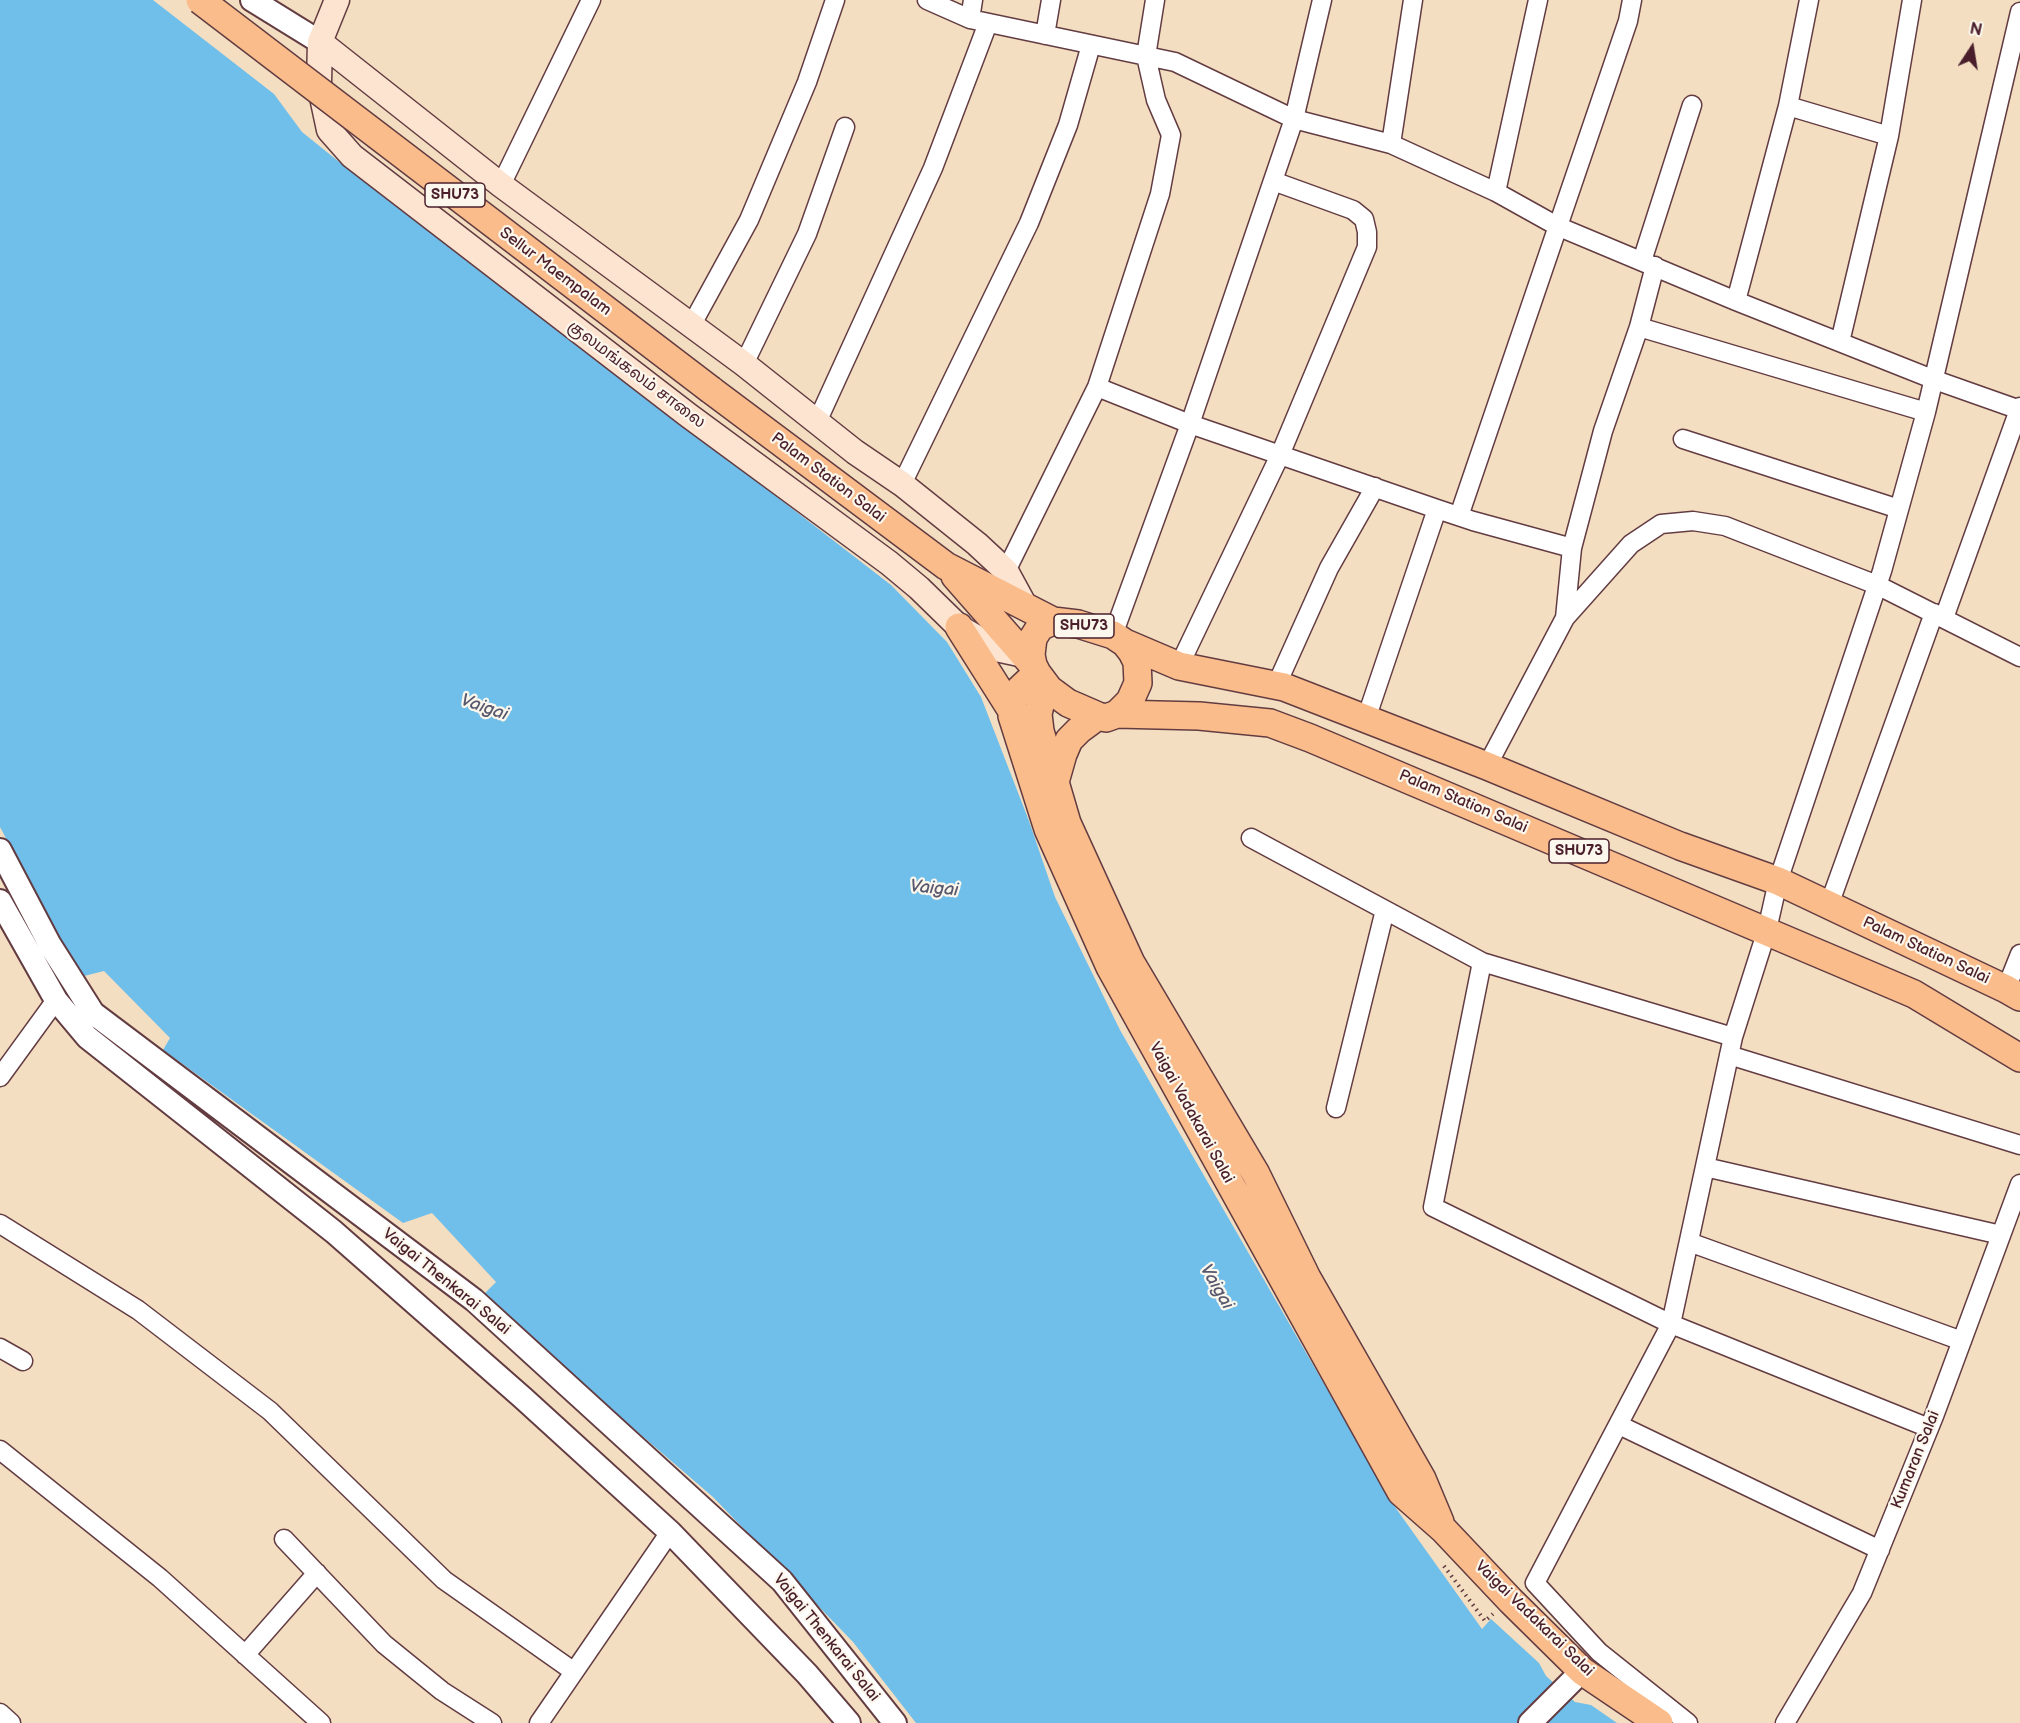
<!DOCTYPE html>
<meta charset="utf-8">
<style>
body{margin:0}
#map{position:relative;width:2020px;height:1723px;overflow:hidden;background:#f3dec1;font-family:"Balsamiq Sans",sans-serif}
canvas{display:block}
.north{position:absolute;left:1942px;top:18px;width:60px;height:60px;-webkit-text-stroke:4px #fbf7ec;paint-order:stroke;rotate:12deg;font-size:16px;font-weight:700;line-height:24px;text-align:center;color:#4a1f2b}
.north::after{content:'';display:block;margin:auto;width:21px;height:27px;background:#4a1f2b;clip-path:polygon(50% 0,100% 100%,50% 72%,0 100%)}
</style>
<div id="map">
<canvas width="2020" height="1723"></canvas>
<div class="north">N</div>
</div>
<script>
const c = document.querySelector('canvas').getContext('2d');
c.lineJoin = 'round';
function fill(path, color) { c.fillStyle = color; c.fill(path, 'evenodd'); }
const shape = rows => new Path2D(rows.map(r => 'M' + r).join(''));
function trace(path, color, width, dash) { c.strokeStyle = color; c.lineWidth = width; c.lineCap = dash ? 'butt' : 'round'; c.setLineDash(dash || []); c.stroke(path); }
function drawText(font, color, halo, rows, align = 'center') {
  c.font = font + ' "Balsamiq Sans","Noto Sans Tamil",sans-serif'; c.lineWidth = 4.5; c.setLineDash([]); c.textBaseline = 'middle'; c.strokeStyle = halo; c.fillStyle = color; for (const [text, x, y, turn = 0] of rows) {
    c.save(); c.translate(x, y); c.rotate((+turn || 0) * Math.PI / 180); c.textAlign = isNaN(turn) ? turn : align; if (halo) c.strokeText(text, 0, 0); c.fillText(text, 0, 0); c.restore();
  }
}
fill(shape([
 [0,0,153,0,274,94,302,132,348,169,569,336,891,585,947,642,981,697,1029,821,1055,897,1120,1030,1395,1507,1482,1629,1491,1619,1539,1663,1546,1676,1575,1702,1591,1705,1617,1723,916,1723,853,1642,713,1497,619,1416,485,1293,496,1282,432,1213,403,1223,163,1050,170,1038,104,971,80,977,0,827]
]), '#70beea');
const minor = shape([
 [927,0,970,19,1175,62,1294,119,1391,144,1496,192,1557,226,1736,301,1935,380,2020,410],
 [1155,0,1146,56,1156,100,1171,135,1160,194,1097,387,1190,424,1437,509,1473,521,1572,548],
 [970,19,973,0],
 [1045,35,1051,0],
 [1788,106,1889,136],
 [1391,144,1413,0],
 [501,185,591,0],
 [1496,192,1538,0],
 [1642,261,1692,105],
 [1736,301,1788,106,1809,0],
 [691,326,749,220,807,82,835,0],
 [1639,327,1926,412],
 [1840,342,1889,136,1912,0],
 [744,364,807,234,845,127],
 [817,422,933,168,988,23],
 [1683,439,1899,509],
 [902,484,1029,223,1068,125,1091,45],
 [1459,516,1628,21,1632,0],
 [1006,571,1097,387],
 [1565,618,1572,548,1603,431,1639,327,1655,266],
 [1944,618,2020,407],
 [1113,635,1190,424,1294,119,1322,0],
 [1179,666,1280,455,1367,247,1367,232,1364,219,1353,210,1273,181],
 [1276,686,1329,568,1375,487],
 [1366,719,1437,509],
 [1487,766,1565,618,1631,544,1661,524,1693,521,1725,526,1877,585,2020,657],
 [1251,838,1482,962,1733,1037],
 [1829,905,1934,613],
 [1482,962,1433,1207,1671,1324,1929,1428],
 [2006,989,2020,954],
 [1729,1055,2020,1145],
 [0,1077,56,1000],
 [1336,1108,1385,910],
 [1705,1167,2001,1235],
 [0,1224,138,1310,270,1411,444,1580,573,1671],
 [1689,1242,1962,1341],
 [0,1348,23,1361],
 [1619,1425,1880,1550],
 [0,1450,160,1578,321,1723],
 [284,1539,384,1644,442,1691,492,1723],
 [245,1655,317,1573],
 [0,1713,11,1723],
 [539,1723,670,1532],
 [1688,1723,1599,1652,1535,1583,1671,1324,1733,1037,1767,930,1778,881,1882,571,1926,412,2020,12],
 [1785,1723,1862,1593,1934,1416,2020,1184]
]);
const tertiary = shape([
 [252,0,320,42],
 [0,850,50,945,93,1013,474,1300,782,1581,895,1723],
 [0,901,56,1000,87,1037,334,1232,523,1398,670,1532,807,1674,849,1723],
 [1530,1723,1582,1671]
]);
const secondary = shape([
 [337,0,320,42,319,83,329,130,352,156,688,415,889,563,919,588,959,627,996,649,1024,655],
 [320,42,501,185,744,364,855,452,902,484,977,544,1006,571,1025,606]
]);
const primary = shape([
 [711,390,946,566,1053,621],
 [955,576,1033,665],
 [1053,621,1078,624,1113,635,1125,643,1132,652,1137,662,1138,683,1130,701,1117,714,1106,718,1098,716,1068,703,1049,689,1037,673,1033,665,1031,655,1033,638,1040,627,1053,621],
 [959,627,1012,711],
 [1125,643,1179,666,1284,687,1487,766,1680,846,1778,881,2006,989,2020,997],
 [1037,673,1020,689,1013,700,1012,716,1048,829,1110,967,1401,1492,1443,1529,1511,1601,1582,1671,1659,1723],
 [1045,684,1038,714,1040,731,1067,823,1131,963,1256,1174,1307,1278,1422,1479,1440,1522],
 [1117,714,1199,716,1270,723,1310,738,1914,994,2020,1058],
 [1055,782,1063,754,1069,740,1079,730,1098,716]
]);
trace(minor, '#633c42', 21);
trace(tertiary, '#633c42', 26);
trace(secondary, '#633c42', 27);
trace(primary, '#633c42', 30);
trace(shape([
 [1444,1566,1485,1621,1493,1614]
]), '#633c42', 4, [1.5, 4.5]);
trace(minor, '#fff', 18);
trace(tertiary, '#fff', 22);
trace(secondary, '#fde4d0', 24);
trace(primary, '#f9bc8a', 27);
const primaryBridge = shape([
 [200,0,711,390]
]);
trace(primaryBridge, '#633c42', 30, []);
trace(primaryBridge, '#f9bc8a', 27);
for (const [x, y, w] of [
 [455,195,60],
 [1084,626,60],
 [1579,851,60]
]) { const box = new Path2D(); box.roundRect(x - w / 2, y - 12, w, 24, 4.5); c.fillStyle = '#fbf7ec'; c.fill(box); trace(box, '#4a1f2b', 1.5); }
drawText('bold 15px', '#4a1f2b', null, [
 ["SHU73",455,195],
 ["SHU73",1084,626],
 ["SHU73",1579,851]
]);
drawText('16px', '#4a1f2b', '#fbf7ec', [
 ["Sellur Maempalam",555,272,37],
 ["குலமங்கலம் சாலை",636,375,37],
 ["Palam Station Salai",828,478,37],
 ["Palam Station Salai",1463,802,23],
 ["Palam Station Salai",1926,951,25],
 ["Vaigai Vadakarai Salai",1191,1113,61],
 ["Vaigai Thenkarai Salai",446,1282,39],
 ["Kumaran Salai",1916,1460,-68],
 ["Vaigai Vadakarai Salai",1534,1619,44],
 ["Vaigai Thenkarai Salai",826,1638,51]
]);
drawText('italic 18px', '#57576e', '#fbf7ec', [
 ["Vaigai",484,708,19],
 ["Vaigai",934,889,5],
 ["Vaigai",1216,1287,60]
]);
</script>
